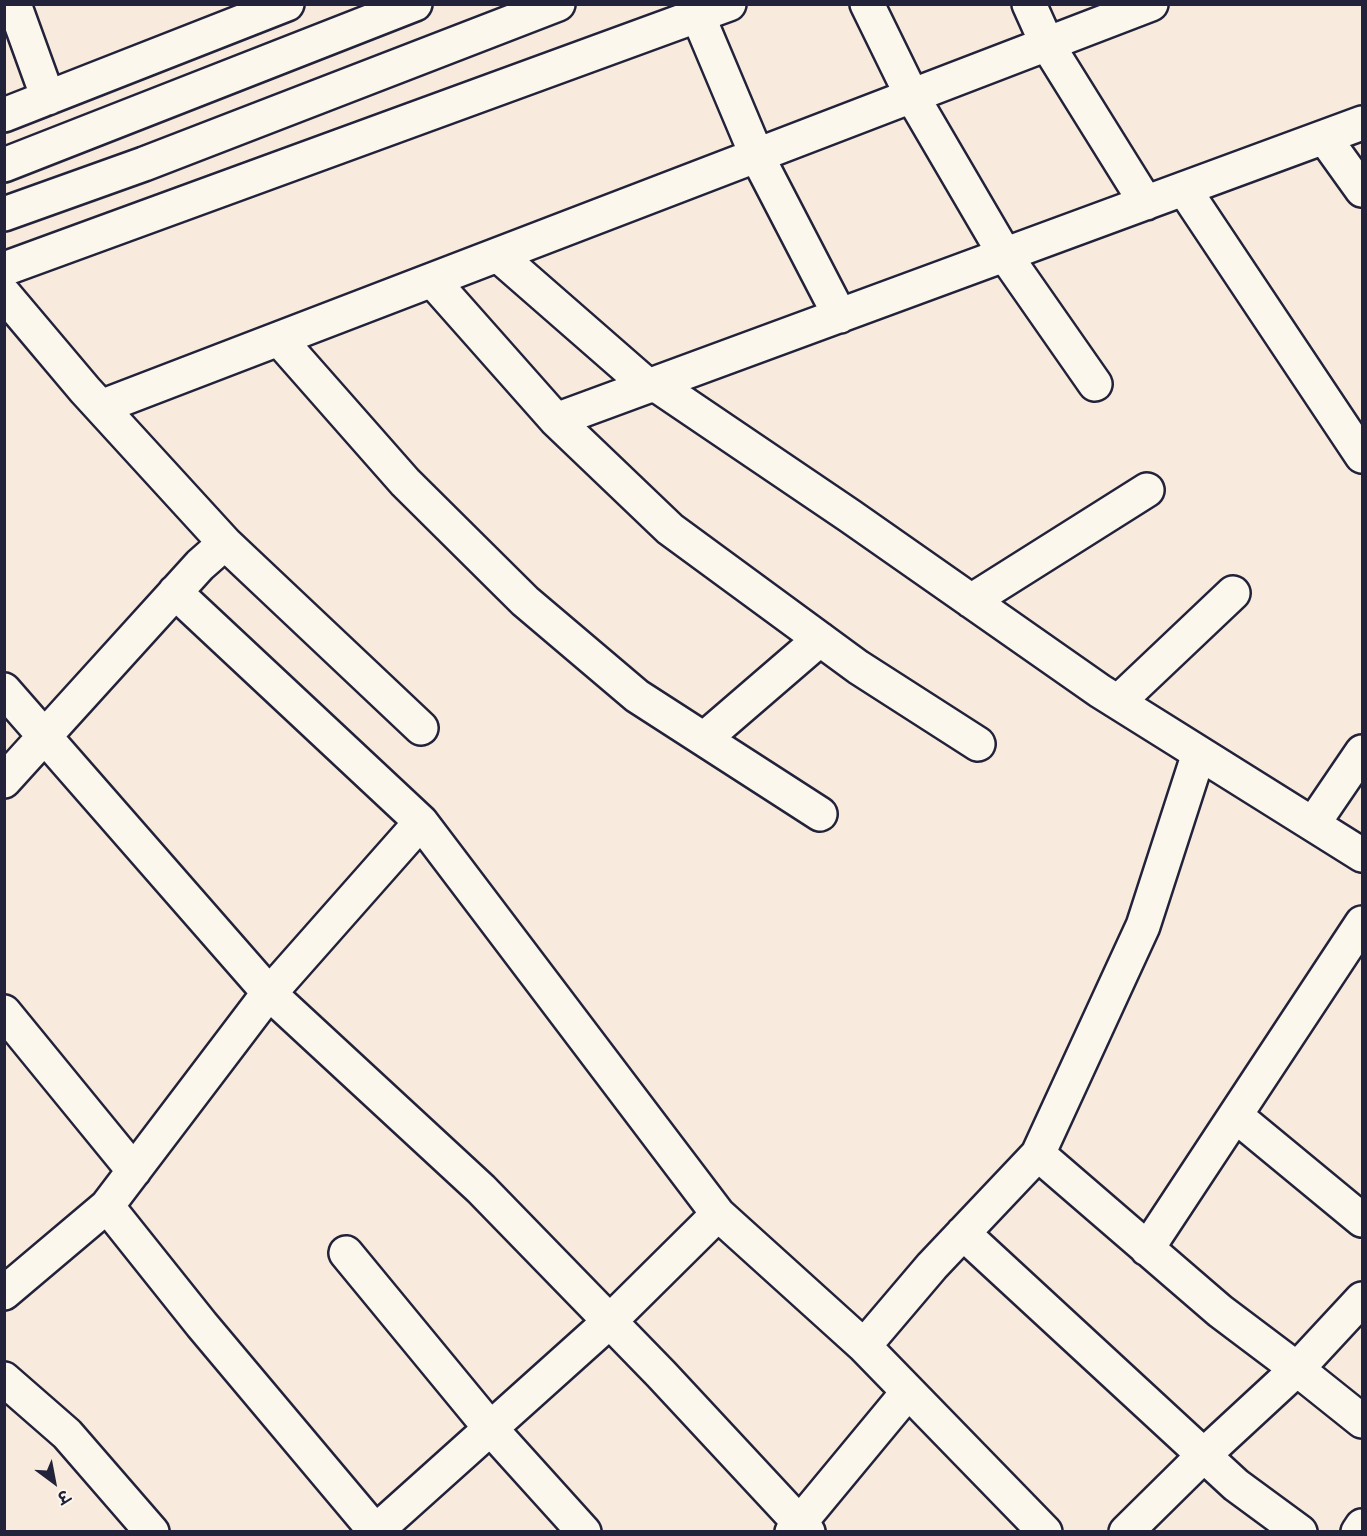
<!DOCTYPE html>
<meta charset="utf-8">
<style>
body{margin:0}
#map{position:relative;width:1367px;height:1536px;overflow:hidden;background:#f8ebdd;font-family:Mali,"Playpen Sans Deva",sans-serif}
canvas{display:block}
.frame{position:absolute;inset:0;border:6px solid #22223b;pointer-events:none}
.north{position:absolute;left:24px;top:1452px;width:60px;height:60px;-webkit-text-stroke:4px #fbf7ec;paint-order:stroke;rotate:148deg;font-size:16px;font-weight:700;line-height:24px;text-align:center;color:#22223b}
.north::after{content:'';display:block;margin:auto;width:21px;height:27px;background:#22223b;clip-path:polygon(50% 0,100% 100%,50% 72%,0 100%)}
</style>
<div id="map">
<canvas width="1367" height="1536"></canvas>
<div class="frame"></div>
<div class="north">उ</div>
</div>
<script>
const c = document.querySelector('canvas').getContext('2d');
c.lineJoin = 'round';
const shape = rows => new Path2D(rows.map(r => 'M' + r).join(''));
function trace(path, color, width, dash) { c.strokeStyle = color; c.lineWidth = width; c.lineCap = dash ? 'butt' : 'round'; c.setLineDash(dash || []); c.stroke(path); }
const minor = shape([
 [14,4,48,98],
 [693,4,757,156,840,316],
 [867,4,912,96,1005,255,1095,384],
 [1029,4,1047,44,1146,203],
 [4,115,287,4],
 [1324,137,1362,190],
 [1184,189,1362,456],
 [498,255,648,386,658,386,850,516,1100,691,1362,855],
 [4,269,729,4],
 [432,280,556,420,670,529,858,667,978,744],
 [4,294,85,390,225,543,200,565,4,781],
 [279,339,405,482,525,601,637,696,820,814],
 [101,407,1151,4],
 [556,420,1362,123],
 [225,543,421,728],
 [971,601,1147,490],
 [4,690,269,993,481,1189,661,1374,808,1532],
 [1118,702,1233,593],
 [704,739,820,639],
 [421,822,718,1214,864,1346,932,1266,1038,1154,1143,926,1199,753],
 [1313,824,1362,752],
 [4,1012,134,1171],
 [1236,1116,1362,1220],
 [1038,1154,1220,1311,1297,1369,1362,1421],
 [107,1206,202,1325,376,1532],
 [963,1233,1236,1485,1300,1532],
 [1147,1249,1362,923],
 [346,1253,491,1429,584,1532],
 [4,1293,107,1206,261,1003,421,822,175,592],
 [864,1346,1045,1532],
 [4,1379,67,1434,152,1532],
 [375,1532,610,1321,718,1214],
 [792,1532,908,1392],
 [1126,1532,1204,1455,1297,1369,1362,1299],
 [1358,1532,1362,1526]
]);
const primary = shape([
 [4,165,415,4],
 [4,214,144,164,558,4]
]);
trace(minor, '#22223b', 38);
trace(primary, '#22223b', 38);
trace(minor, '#fbf7ec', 33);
trace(primary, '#fbf7ec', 33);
</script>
